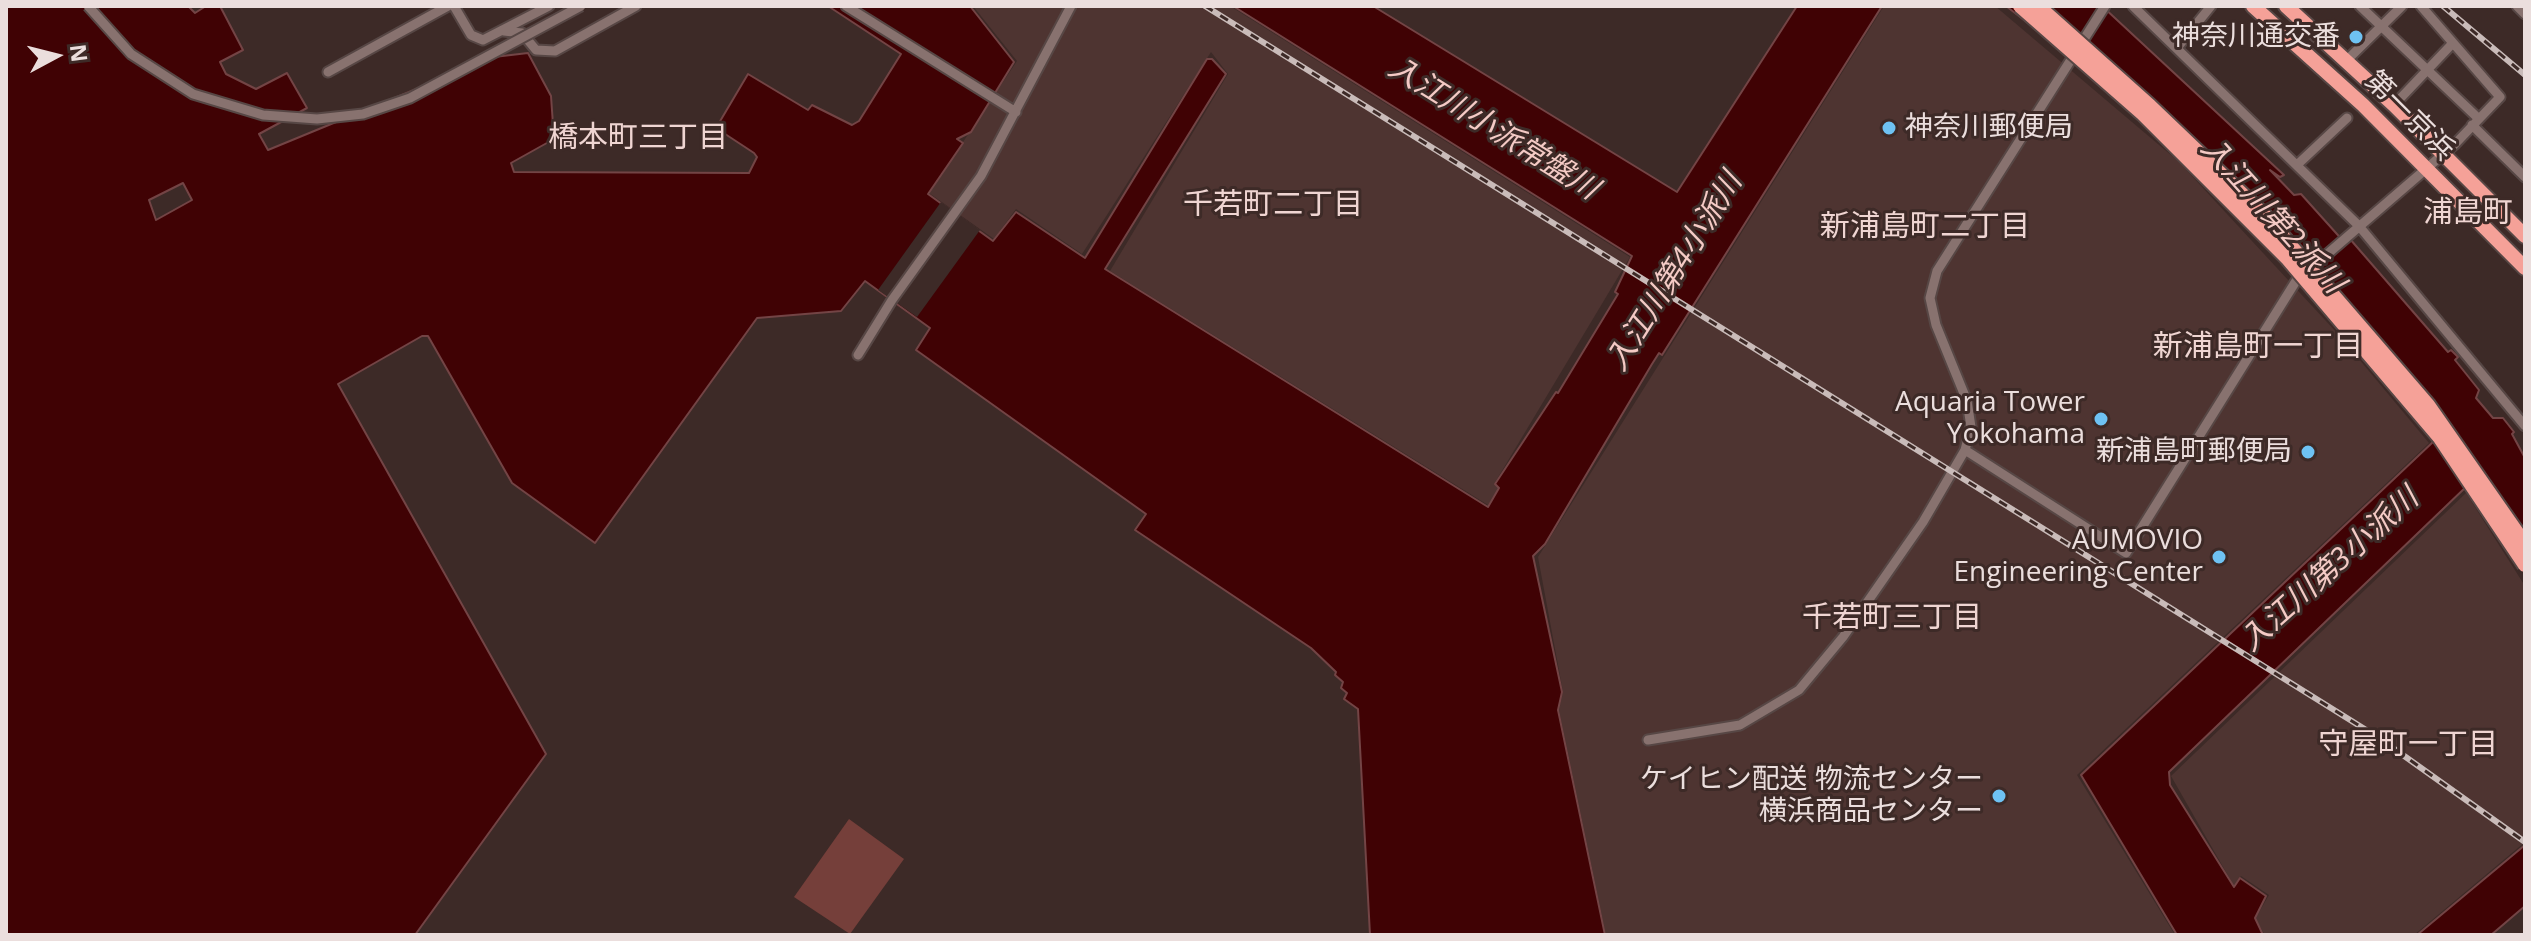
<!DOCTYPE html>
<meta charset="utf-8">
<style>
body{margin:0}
#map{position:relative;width:2531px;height:941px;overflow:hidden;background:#3d2a27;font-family:"Open Sans",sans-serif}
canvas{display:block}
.frame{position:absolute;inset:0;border:8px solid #ebdedd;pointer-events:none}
.north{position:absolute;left:16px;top:16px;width:80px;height:80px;-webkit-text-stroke:6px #3d2a27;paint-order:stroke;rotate:83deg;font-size:22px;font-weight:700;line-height:32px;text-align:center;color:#ebdedd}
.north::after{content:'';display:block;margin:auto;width:28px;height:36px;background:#ebdedd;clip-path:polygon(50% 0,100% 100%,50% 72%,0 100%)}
</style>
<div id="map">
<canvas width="2531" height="941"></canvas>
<div class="frame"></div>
<div class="north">N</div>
</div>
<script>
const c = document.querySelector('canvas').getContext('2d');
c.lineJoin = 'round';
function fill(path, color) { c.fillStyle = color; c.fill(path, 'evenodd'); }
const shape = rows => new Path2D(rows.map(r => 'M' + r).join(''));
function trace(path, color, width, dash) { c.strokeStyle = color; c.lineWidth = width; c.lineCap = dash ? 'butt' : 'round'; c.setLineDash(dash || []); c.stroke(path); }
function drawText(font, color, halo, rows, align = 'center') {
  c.font = font + ' "Open Sans","Noto Sans JP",sans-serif'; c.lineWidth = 6; c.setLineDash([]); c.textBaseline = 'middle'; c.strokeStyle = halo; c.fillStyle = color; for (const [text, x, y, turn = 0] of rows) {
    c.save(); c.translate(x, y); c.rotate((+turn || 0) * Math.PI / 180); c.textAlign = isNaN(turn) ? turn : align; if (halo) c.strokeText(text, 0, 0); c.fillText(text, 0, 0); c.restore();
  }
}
fill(shape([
 [973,6,1230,6,1630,257,1494,484,1499,488,1488,505,1110,271,1228,74,1211,52,1082,254,1016,209,994,239,929,193,1017,61],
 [1884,6,1995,6,2178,161,2338,334,2429,443,2077,775,2175,935,1606,935,1559,710,1563,692,1538,557],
 [2466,493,2525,586,2525,842,2414,935,2265,935,2255,919,2269,895,2241,876,2234,886,2171,776]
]), '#4e3431');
fill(shape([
 [849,819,904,859,850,934,794,897]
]), '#753f3a');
const water = shape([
 [6,6,188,6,195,13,206,6,220,6,243,50,220,62,226,74,256,89,287,73,307,108,259,134,268,150,494,57,528,53,551,96,554,139,511,163,514,172,749,173,757,157,754,153,716,128,748,74,808,110,812,105,852,125,859,121,901,54,828,6,970,6,1014,62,971,132,957,139,963,143,928,194,993,241,1016,212,1085,258,1207,59,1212,59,1226,74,1105,269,1488,507,1499,488,1495,484,1556,392,1558,393,1618,294,1615,292,1632,256,1233,6,1373,6,1677,192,1797,6,1882,6,1662,355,1659,353,1652,364,1545,544,1533,556,1562,692,1558,710,1605,935,1370,935,1358,709,1344,699,1347,693,1341,688,1343,682,1335,675,1336,672,1311,648,1135,530,1146,514,916,350,930,328,865,281,841,311,757,318,595,543,512,483,428,336,422,336,338,384,546,754,415,935,6,935,6,6],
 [183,183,192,200,156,220,149,200,183,183],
 [2006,6,2102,6,2284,175,2280,177,2270,170,2294,195,2301,194,2345,243,2350,239,2448,352,2451,350,2458,357,2455,360,2479,390,2476,398,2493,418,2503,418,2514,432,2512,434,2525,458,2525,573,2468,485,2169,772,2170,785,2234,887,2240,878,2266,896,2255,918,2263,935,2177,935,2081,775,2434,441,2265,239,2078,62,2006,6],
 [2525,845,2525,906,2491,935,2417,935,2525,845]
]);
fill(water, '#400204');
trace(water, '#734445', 2);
fill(shape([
 [941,202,980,230,917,317,878,290]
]), '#3d2a27');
const minor = shape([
 [454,6,471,35,483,40,549,6],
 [846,6,1016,112],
 [2133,6,2359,226,2525,426],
 [2360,6,2479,119],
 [2517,6,2525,14],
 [504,31,522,33,536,50,555,51,636,6],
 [2177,48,2211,6],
 [2347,60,2402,6],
 [328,72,448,6],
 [2394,105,2452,44],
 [2472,125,2525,177],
 [2298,164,2347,118],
 [858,355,892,300,981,176,1071,6],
 [1965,450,2126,553,2296,281,2455,144,2500,97,2421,6],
 [1648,740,1740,725,1799,690,1843,637,1923,522,1965,450,1971,427,1967,401,1936,325,1930,298,1937,271,2105,6]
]);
const highway = shape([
 [2253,6,2363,105,2525,268],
 [2286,6,2394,105,2525,236]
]);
trace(minor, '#574745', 13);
trace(highway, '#574745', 18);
trace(minor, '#88726f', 9);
trace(highway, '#f5a198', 14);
const rail = shape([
 [1205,6,2379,738,2525,842],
 [2443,6,2525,75]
]);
trace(rail, '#c9bbb9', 6);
trace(rail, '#3d2a27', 3, [9]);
const minorBridge = shape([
 [88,6,131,54,193,94,263,115,317,119,363,114,410,98,581,6]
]);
const highwayBridge = shape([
 [2020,6,2143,114,2287,258,2440,438,2525,565],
 [2038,6,2150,106,2265,216,2428,405,2525,544]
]);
trace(minorBridge, '#574745', 13, []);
trace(highwayBridge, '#574745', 18, []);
trace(minorBridge, '#88726f', 9);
trace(highwayBridge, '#f5a198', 14);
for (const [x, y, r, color] of [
 [2356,37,8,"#6ec2f3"],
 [1889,128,8,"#6ec2f3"],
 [2101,419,8,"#6ec2f3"],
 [2308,452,8,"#6ec2f3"],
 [2219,557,8,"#6ec2f3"],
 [1999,796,8,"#6ec2f3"]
]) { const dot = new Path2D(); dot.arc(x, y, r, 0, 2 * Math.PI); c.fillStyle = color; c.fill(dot); trace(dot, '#3d2a27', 3); }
drawText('28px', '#ebdedd', '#3d2a27', [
 ["神奈川通交番",2340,37],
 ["神奈川郵便局",1905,128,"left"],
 ["Aquaria Tower",2085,403],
 ["Yokohama",2085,435],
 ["新浦島町郵便局",2292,452],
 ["AUMOVIO",2203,541],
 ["Engineering Center",2203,573],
 ["ケイヒン配送 物流センター",1983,780],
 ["横浜商品センター",1983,812]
], 'right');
drawText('28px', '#ebdedd', '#3d2a27', [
 ["第一京浜",2409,116,45]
]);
drawText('italic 30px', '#f4cac5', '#3d2a27', [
 ["入江川小派常盤川",1493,129,32],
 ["入江川第2派川",2272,216,48],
 ["入江川第4小派川",1675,272,-58],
 ["入江川第3小派川",2330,570,-42]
]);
drawText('30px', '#efd5d2', '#3d2a27', [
 ["橋本町三丁目",638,138],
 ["千若町二丁目",1273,205],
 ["浦島町",2468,213],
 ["新浦島町二丁目",1925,227],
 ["新浦島町一丁目",2258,347],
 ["千若町三丁目",1892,618],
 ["守屋町一丁目",2408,745]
]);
</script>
